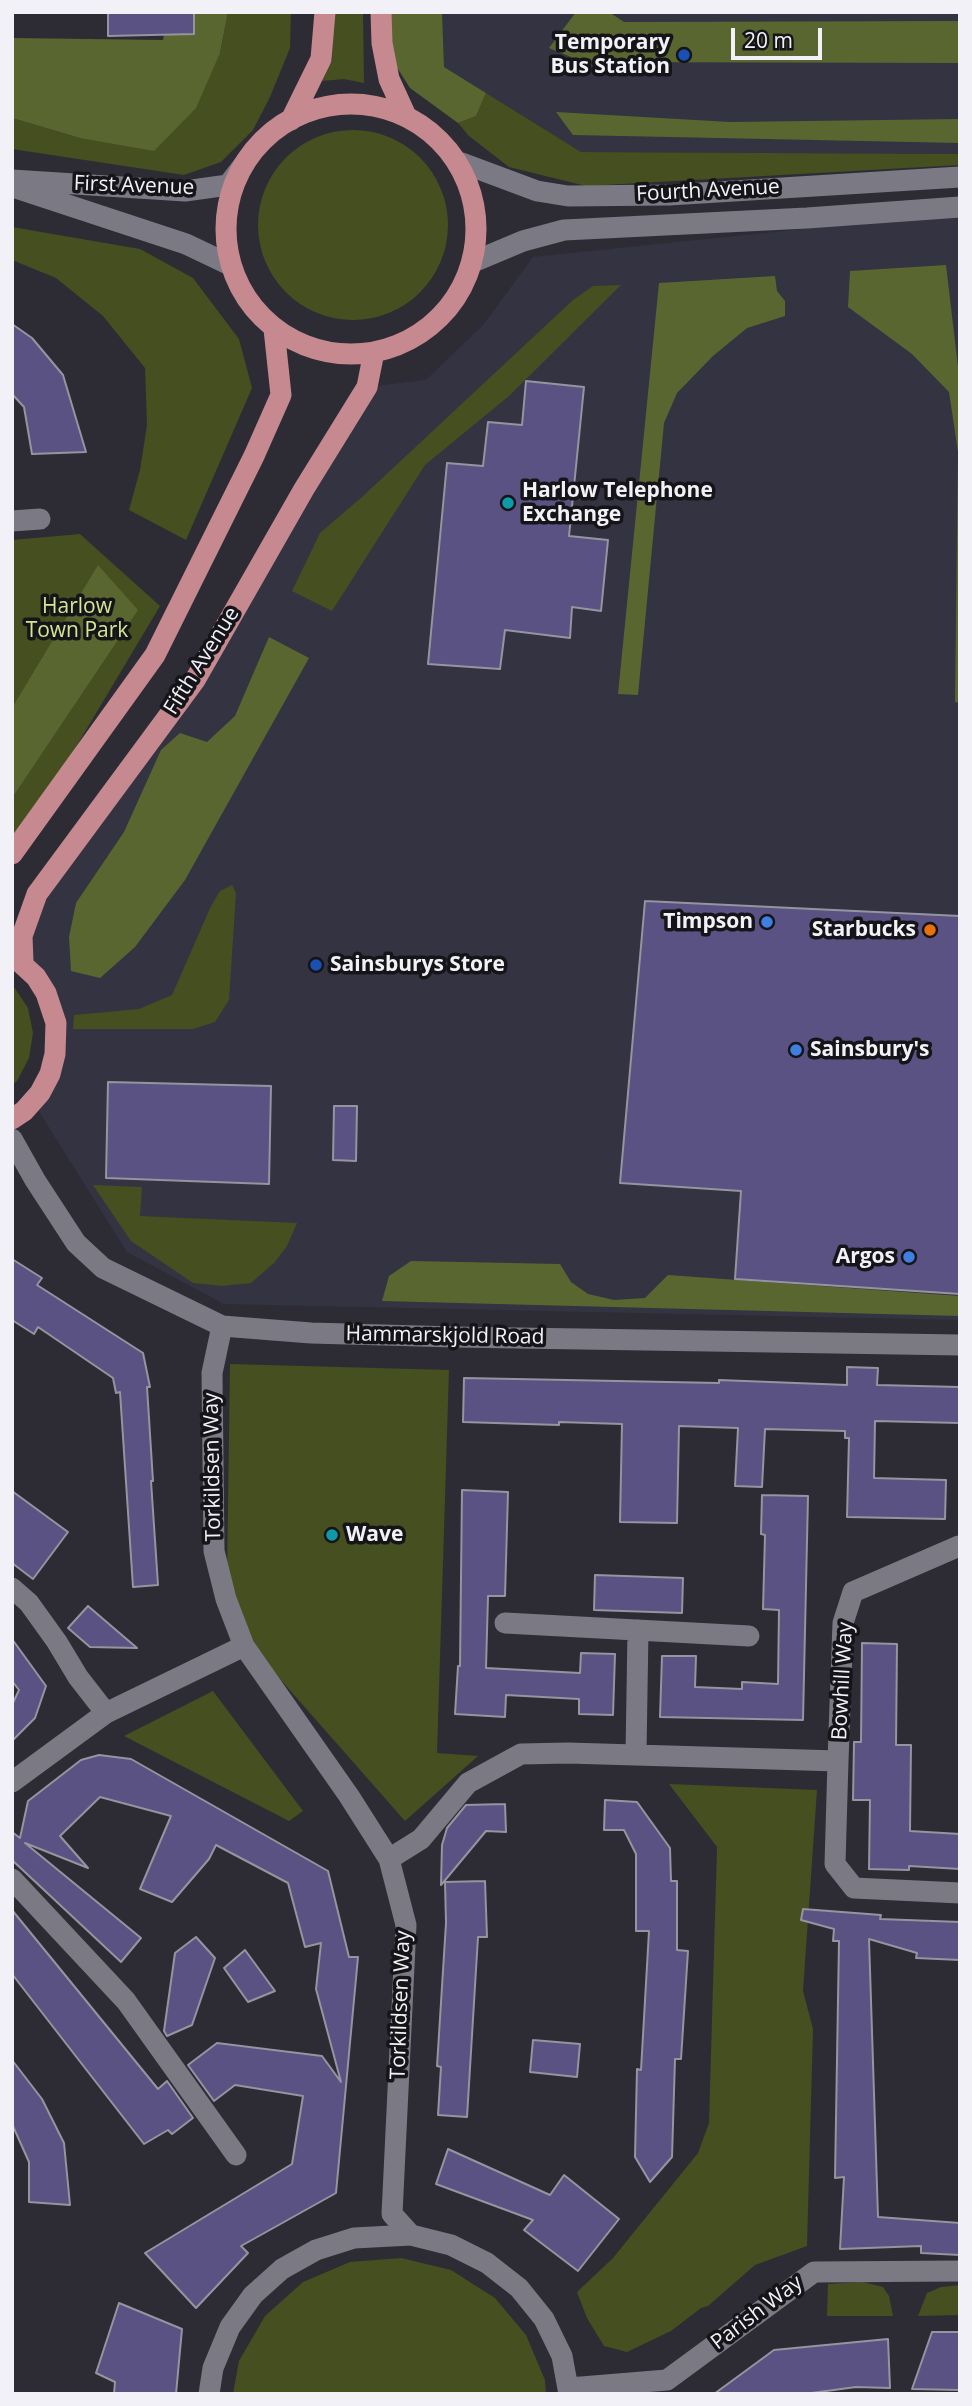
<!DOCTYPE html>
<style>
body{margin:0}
#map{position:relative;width:972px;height:2406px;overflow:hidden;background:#2d2c35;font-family:"Open Sans",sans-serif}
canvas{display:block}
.frame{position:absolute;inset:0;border:14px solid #f1f1f7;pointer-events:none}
.scale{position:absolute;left:731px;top:28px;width:91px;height:32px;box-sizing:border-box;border:4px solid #f1f1f7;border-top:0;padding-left:9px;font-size:21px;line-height:24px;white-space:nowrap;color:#f1f1f7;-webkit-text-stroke:5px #151519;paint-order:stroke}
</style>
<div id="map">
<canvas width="972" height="2406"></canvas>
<div class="frame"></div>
<div class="scale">20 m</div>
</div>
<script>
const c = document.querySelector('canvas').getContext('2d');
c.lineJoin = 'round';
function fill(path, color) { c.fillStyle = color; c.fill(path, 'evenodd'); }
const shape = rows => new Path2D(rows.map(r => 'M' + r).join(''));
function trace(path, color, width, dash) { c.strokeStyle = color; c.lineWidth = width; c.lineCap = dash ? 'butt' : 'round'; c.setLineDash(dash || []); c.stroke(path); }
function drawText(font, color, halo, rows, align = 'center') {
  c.font = font + ' "Open Sans",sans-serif'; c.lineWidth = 7; c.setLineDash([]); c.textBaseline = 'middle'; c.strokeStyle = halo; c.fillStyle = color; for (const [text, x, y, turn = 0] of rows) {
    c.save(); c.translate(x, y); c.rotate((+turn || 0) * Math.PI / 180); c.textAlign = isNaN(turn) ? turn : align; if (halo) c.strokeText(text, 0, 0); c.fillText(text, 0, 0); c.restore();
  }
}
fill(shape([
 [442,12,960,12,960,154,581,152,444,67],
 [960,209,960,1320,224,1304,127,1252,38,1110,54,1016,22,936,195,680,367,387,426,380,484,324,533,257,804,229]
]), '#343342');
fill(shape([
 [228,12,291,12,290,48,270,97,253,130,221,162,184,175,12,149,12,118,80,138,220,53],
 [333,12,363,12,364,83,344,79,322,81,332,60],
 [486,93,581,152,960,154,960,165,586,186,509,167,469,136,458,123,476,116],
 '258 225a95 95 0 1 1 190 0a95 95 0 1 1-190 0Z',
 [12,227,140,249,193,278,239,339,252,388,186,540,129,510,140,470,147,425,145,368,103,316,56,278,12,260],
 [621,285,509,396,425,465,332,611,292,591,320,533,362,497,573,300,593,286],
 [80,534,160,606,12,854,12,540],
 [232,885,236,893,229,1000,215,1022,193,1029,73,1029,74,1015,139,1009,172,995,211,906,220,891],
 [12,984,28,1008,33,1033,29,1058,17,1081,12,1085],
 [93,1185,142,1187,140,1216,297,1223,287,1246,274,1263,251,1283,222,1286,193,1283,131,1241],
 [230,1364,449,1370,437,1753,478,1756,405,1821,243,1637,227,1575],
 [213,1691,303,1811,289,1821,124,1736],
 [669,1784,817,1790,803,1991,813,2029,807,2246,755,2265,708,2306,701,2308,671,2331,627,2352,604,2346,587,2318,577,2292,613,2258,698,2153,709,2123,717,1847],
 [401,2258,451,2270,495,2298,526,2335,545,2380,546,2394,233,2394,239,2361,265,2316,303,2282,350,2262],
 [863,2282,883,2287,889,2296,893,2316,827,2316,828,2284],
 [960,2285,960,2315,918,2316,927,2293,941,2287]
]), '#454f1f');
fill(shape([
 [168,12,228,12,220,53,196,108,154,151,80,138,12,118,12,38,163,40],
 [389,12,442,12,444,67,486,93,476,116,458,123,410,88,389,55],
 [576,12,609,12,624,22,960,21,960,63,583,62,549,48],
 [556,112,730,122,960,119,960,143,573,135],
 [946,265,960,384,960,703,955,702,958,452,949,392,912,354,848,307,850,271],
 [775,276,777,291,785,301,785,316,747,328,713,356,677,393,664,423,638,695,618,694,659,283],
 [98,565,138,610,12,798,12,708],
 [269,637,309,658,185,880,135,947,100,978,71,971,69,937,76,903,124,832,161,750,180,733,207,742,235,716],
 [411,1261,560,1264,571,1282,588,1294,614,1300,645,1298,668,1275,960,1296,960,1316,382,1301,389,1276]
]), '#5a6630');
const building = shape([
 [108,12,194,12,194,34,108,36,108,12],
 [12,324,32,338,63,375,86,452,32,454,24,407,12,394,12,324],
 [526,381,584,387,569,536,608,540,601,611,572,607,570,638,505,630,500,669,428,664,447,463,483,466,488,422,522,425,526,381],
 [645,901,960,916,960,1294,735,1279,741,1191,620,1183,645,901],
 [108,1082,271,1086,269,1184,106,1178,108,1082],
 [334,1106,357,1106,356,1161,333,1160,334,1106],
 [12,1259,42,1278,37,1285,143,1353,150,1387,147,1387,153,1481,151,1481,158,1585,133,1587,120,1392,116,1393,113,1378,38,1327,34,1334,12,1320,12,1259],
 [847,1367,878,1368,877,1385,960,1387,960,1423,875,1421,874,1478,946,1480,945,1519,847,1517,849,1438,845,1438,845,1431,765,1429,762,1487,735,1486,738,1428,679,1426,677,1523,620,1522,622,1424,559,1422,559,1425,463,1422,464,1378,719,1383,719,1380,847,1385,847,1367],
 [462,1490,508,1492,505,1596,488,1596,486,1668,580,1673,581,1653,615,1654,613,1715,579,1714,579,1699,506,1695,505,1717,455,1714,458,1666,460,1666,462,1490],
 [12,1491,68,1532,33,1579,12,1563,12,1491],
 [762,1495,808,1496,803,1720,660,1717,662,1656,696,1656,695,1687,742,1689,742,1682,778,1684,779,1610,763,1609,765,1535,761,1534,762,1495],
 [595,1575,683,1578,682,1613,594,1610,595,1575],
 [88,1606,137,1648,90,1647,68,1628,88,1606],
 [12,1639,46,1686,35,1718,12,1741,12,1705,19,1690,12,1681,12,1639],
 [862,1643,897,1644,896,1745,911,1745,910,1831,960,1834,960,1869,909,1866,909,1870,869,1869,870,1800,853,1800,854,1742,861,1742,862,1643],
 [99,1755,131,1759,328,1871,349,1957,358,1957,336,2193,241,2246,248,2253,196,2308,145,2253,292,2164,303,2096,235,2085,214,2101,188,2065,217,2043,322,2056,341,2082,316,1989,321,1943,305,1947,288,1883,216,1845,209,1859,172,1902,140,1889,171,1816,100,1797,60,1836,88,1868,25,1843,141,1938,121,1962,12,1860,12,1832,20,1838,28,1801,81,1760,99,1755],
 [605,1800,637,1802,670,1848,671,1881,677,1881,677,1950,688,1951,681,2059,675,2059,672,2157,650,2182,635,2157,637,2069,641,2070,649,1931,636,1931,636,1854,624,1830,604,1830,605,1800],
 [505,1804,506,1832,486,1831,441,1885,442,1845,447,1828,466,1805,505,1804],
 [485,1881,487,1937,478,1937,467,2117,438,2115,441,2067,437,2066,446,1923,445,1882,485,1881],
 [803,1909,881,1915,880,1919,960,1922,960,1960,916,1958,917,1953,869,1939,878,2217,960,2223,960,2255,921,2253,921,2246,840,2249,844,2177,835,2178,839,1941,833,1941,834,1929,801,1920,803,1909],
 [12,1910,158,2089,167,2081,193,2118,172,2134,168,2130,144,2144,12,1974,12,1910],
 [196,1937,215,1958,192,2025,167,2036,164,2031,175,1953,196,1937],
 [245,1950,275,1991,248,2002,224,1968,245,1950],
 [533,2040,580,2044,577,2077,530,2072,533,2040],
 [12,2060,42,2099,64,2143,70,2205,29,2202,29,2162,12,2124,12,2060],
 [448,2149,550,2195,564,2175,619,2219,578,2271,524,2230,533,2220,436,2184,448,2149],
 [119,2303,182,2329,176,2394,114,2394,115,2382,96,2373,119,2303],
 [932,2332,960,2332,960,2390,912,2389,932,2332],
 [888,2339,890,2388,856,2387,804,2394,714,2394,774,2350,888,2339]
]);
fill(building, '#595283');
trace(building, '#95949f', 2);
trace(shape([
 [462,163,537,191,568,196,669,195,960,177],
 [12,180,185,191,228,185,244,164],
 [16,188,186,244,228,264],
 [473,262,523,241,564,230,807,218,960,207],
 [12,521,40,519],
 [12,1139,35,1180,76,1243,103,1268,222,1326,311,1333,455,1337,960,1345],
 [222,1326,212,1373,214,1551,226,1599,244,1646,349,1796,389,1859,406,1925,392,2214,411,2235],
 [12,1588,29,1603,57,1642,78,1677,106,1713],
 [505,1623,749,1636],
 [636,1754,638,1630],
 [838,1761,843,1623,853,1592,959,1546],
 [12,1782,106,1713,244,1646],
 [389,1859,421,1839,468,1783,521,1754,568,1753,838,1761,835,1864,854,1888,960,1893],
 [12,1879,126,2001,236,2155],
 [569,2388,667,2380,814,2272,960,2271],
 [209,2394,213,2368,230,2327,253,2295,282,2269,316,2250,354,2238,411,2235,451,2245,487,2263,519,2288,544,2319,562,2356,569,2394]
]), '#7a7984', 21);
trace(shape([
 [381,12,382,43,389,79,406,116],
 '226 229a125 125 0 1 1 250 0a125 125 0 1 1-250 0Z',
 [291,120,321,59,325,12],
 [12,854,155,655,254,456,281,395,274,329],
 [12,955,36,977,46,993,56,1023,55,1054,50,1074,40,1093,24,1111,12,1119],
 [23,962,22,936,37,894,195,680,304,489,367,387,374,352]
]), '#c68990', 21);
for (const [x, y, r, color] of [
 [684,55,7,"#1a4fb4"],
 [508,503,7,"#0f9aa8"],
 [767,922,7,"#3f7fe0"],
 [930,930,7,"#e8710a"],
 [316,965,7,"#1a4fb4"],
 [796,1050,7,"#3f7fe0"],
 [909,1257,7,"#3f7fe0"],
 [332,1535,7,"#0f9aa8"]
]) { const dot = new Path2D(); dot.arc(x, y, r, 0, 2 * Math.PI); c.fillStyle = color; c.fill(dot); trace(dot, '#151519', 2.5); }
drawText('bold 21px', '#f1f1f7', '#151519', [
 ["Temporary",670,43],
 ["Bus Station",670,67],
 ["Harlow Telephone",522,491,"left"],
 ["Exchange",522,515,"left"],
 ["Timpson",753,922],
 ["Starbucks",916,930],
 ["Sainsburys Store",330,965,"left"],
 ["Sainsbury's",810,1050,"left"],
 ["Argos",895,1257],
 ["Wave",346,1535,"left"]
], 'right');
drawText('21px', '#f1f1f7', '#151519', [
 ["First Avenue",134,186,2],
 ["Fourth Avenue",708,191,-3],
 ["Fifth Avenue",202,661,-58],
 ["Hammarskjold Road",445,1336,1],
 ["Torkildsen Way",213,1467,-91],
 ["Bowhill Way",843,1681,-87],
 ["Torkildsen Way",401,2005,-88],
 ["Parish Way",757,2313,-37]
]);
drawText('21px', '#d3e693', '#151519', [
 ["Harlow",77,607],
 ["Town Park",77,631]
]);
</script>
